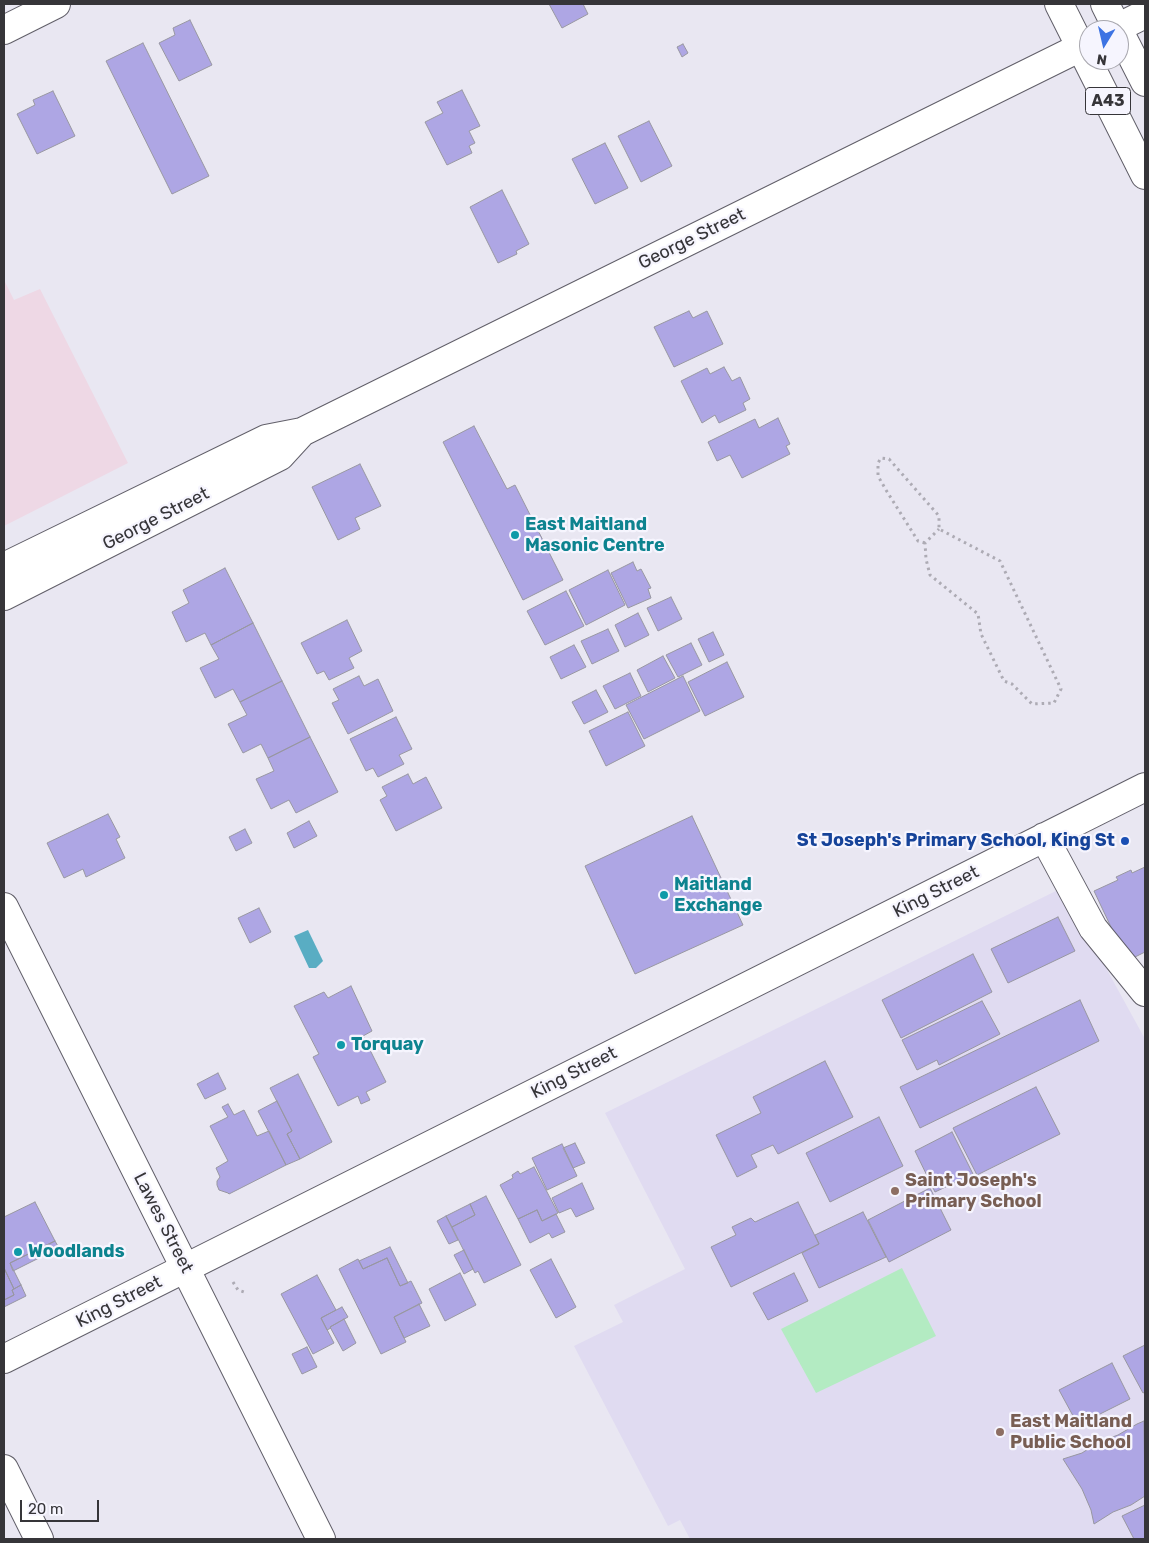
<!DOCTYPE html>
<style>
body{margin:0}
#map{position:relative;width:1149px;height:1543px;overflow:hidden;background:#e9e7f2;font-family:Rubik,sans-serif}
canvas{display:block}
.frame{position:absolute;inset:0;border:5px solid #363539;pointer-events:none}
.north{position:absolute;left:1079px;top:20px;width:50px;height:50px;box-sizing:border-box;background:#f6f5fe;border:1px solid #a9a8af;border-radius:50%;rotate:189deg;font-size:14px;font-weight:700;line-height:20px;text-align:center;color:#363539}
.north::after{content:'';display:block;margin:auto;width:18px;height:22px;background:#3d73e3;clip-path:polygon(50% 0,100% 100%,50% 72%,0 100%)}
.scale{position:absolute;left:20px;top:1500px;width:79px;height:22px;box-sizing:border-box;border:2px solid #363539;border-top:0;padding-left:6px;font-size:15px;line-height:18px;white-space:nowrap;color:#363539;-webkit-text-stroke:4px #f6f5fe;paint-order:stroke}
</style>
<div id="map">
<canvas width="1149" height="1543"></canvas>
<div class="frame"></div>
<div class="north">N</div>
<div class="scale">20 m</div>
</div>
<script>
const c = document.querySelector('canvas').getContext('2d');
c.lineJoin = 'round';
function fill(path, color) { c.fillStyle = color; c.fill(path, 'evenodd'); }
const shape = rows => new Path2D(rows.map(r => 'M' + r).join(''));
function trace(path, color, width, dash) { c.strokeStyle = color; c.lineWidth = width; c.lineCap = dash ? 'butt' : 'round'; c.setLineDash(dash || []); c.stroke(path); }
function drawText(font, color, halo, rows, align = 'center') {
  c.font = font + ' Rubik,sans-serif'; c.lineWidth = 4.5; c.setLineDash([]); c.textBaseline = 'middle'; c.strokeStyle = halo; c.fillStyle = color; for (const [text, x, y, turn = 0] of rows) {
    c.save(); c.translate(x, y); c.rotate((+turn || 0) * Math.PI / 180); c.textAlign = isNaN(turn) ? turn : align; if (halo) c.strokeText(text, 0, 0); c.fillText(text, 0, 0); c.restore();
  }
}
fill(shape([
 [4,280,14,300,40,289,128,463,4,526]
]), '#eed8e5');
fill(shape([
 [1062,888,1145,1039,1145,1539,690,1539,680,1520,668,1526,574,1346,623,1322,614,1305,685,1269,605,1113]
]), '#e0dbf1');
fill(shape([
 [902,1268,936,1336,816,1393,781,1329]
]), '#b3ebc2');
fill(shape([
 [308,930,323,961,316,968,309,968,294,936]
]), '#59adc3');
const building = shape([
 [549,4,583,4,588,14,562,28,549,4],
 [190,20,212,65,179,81,159,43,175,35,173,28,190,20],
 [143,43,209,176,172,194,106,61,143,43],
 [683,44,688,53,682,57,677,47,683,44],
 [462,90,480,126,469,131,475,143,469,146,472,153,447,165,425,122,443,113,437,102,462,90],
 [53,91,75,136,37,154,17,114,35,105,33,100,53,91],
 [649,121,672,166,641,182,618,136,649,121],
 [605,143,628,188,595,204,572,159,605,143],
 [502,190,529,244,516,251,517,254,498,263,470,207,502,190],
 [689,311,693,318,707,311,723,344,674,367,654,327,689,311],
 [724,367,732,381,740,377,750,399,743,403,746,410,719,423,715,415,702,423,681,381,707,368,710,374,724,367],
 [778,418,790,444,786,446,790,454,742,478,730,455,717,461,708,442,755,419,759,428,778,418],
 [474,426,507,489,515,485,563,580,523,600,443,442,474,426],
 [360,464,381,506,355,518,360,529,338,540,312,487,360,464],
 [633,562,637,571,641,569,651,588,648,589,651,598,628,608,611,573,633,562],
 [225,568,253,623,211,645,205,633,186,642,172,612,189,603,183,590,225,568],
 [608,570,625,605,586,625,569,590,608,570],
 [566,591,584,626,545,645,527,611,566,591],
 [671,597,682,619,658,631,647,608,671,597],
 [638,613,649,635,625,647,615,625,638,613],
 [347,620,362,651,349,658,354,668,329,680,324,671,317,674,301,643,347,620],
 [253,623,282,681,240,702,233,689,215,698,200,668,219,659,211,645,253,623],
 [608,629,619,651,592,664,581,641,608,629],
 [713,632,724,655,709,662,698,639,713,632],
 [691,643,702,665,678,677,666,655,691,643],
 [574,645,586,667,561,679,550,657,574,645],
 [663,656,675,678,648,692,637,670,663,656],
 [727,662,744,697,705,716,688,682,727,662],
 [630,673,641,696,615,709,603,686,630,673],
 [359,676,364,686,378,679,393,711,348,734,332,703,339,700,333,689,359,676],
 [683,676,700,711,644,739,626,705,683,676],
 [282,681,310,737,268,758,261,744,243,753,228,724,247,715,240,702,282,681],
 [596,690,608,712,584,724,572,702,596,690],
 [628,712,645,746,606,766,589,731,628,712],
 [396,717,412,749,399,755,404,764,378,777,373,768,366,771,350,739,396,717],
 [310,737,338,792,296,813,289,800,271,809,256,779,274,771,268,758,310,737],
 [408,774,413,784,426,777,442,808,396,831,380,800,387,796,382,787,408,774],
 [108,814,120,837,116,839,125,858,86,877,83,869,64,878,47,843,108,814],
 [692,816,743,925,635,974,585,866,692,816],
 [309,821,317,836,294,848,287,833,309,821],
 [245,829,252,843,236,851,229,837,245,829],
 [1145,867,1145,952,1127,961,1094,891,1118,880,1116,877,1131,870,1132,873,1145,867],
 [259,908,271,932,250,943,238,918,259,908],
 [1058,917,1075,951,1008,983,991,949,1058,917],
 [973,954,992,992,901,1038,882,1000,973,954],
 [351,986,372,1031,363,1036,386,1082,366,1092,370,1100,361,1104,358,1096,338,1106,313,1057,319,1054,294,1006,324,992,328,998,351,986],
 [1080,1000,1099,1041,920,1128,900,1087,1080,1000],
 [982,1001,1000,1034,939,1065,937,1060,917,1070,902,1040,982,1001],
 [825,1061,853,1117,778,1154,773,1145,751,1155,757,1167,737,1177,716,1135,761,1113,753,1097,825,1061],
 [218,1073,226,1089,205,1099,197,1084,218,1073],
 [298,1074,332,1142,300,1159,287,1134,292,1131,270,1088,298,1074],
 [1036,1087,1060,1134,977,1175,953,1128,1036,1087],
 [277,1101,292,1131,287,1134,300,1159,286,1165,258,1111,277,1101],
 [228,1104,234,1115,244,1110,257,1136,269,1131,286,1165,229,1194,228,1193,219,1190,217,1185,217,1181,220,1177,216,1168,228,1161,210,1126,228,1117,222,1107,228,1104],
 [879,1117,903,1166,830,1202,806,1153,879,1117],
 [952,1132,973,1174,935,1192,915,1151,952,1132],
 [575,1143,585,1163,573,1168,563,1148,575,1143],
 [562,1144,577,1176,547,1190,532,1158,562,1144],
 [534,1167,558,1213,542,1221,537,1210,518,1219,500,1185,513,1178,512,1175,518,1171,520,1174,534,1167],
 [582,1183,594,1209,576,1217,571,1208,559,1213,552,1198,582,1183],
 [930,1188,951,1230,889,1262,868,1220,930,1188],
 [486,1196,521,1265,484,1283,478,1271,475,1273,452,1227,475,1215,470,1204,486,1196],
 [35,1202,55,1241,10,1263,21,1285,14,1289,4,1268,4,1217,35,1202],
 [798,1202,819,1244,731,1287,711,1247,736,1235,732,1227,751,1218,755,1222,798,1202],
 [470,1204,475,1215,452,1227,446,1216,470,1204],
 [537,1210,542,1221,556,1214,565,1232,552,1238,549,1233,530,1243,518,1219,537,1210],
 [863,1212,886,1257,819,1288,802,1253,819,1244,815,1235,863,1212],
 [446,1216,458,1240,449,1244,437,1221,446,1216],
 [55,1241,59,1248,13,1271,10,1263,55,1241],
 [390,1247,408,1283,400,1286,387,1258,363,1269,359,1261,390,1247],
 [464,1250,473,1269,464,1274,454,1255,464,1250],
 [387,1258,400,1286,411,1281,422,1303,394,1317,406,1342,381,1354,339,1269,358,1259,363,1269,387,1258],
 [551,1259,576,1307,556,1318,530,1270,551,1259],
 [4,1268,14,1289,12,1290,14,1295,4,1300,4,1268],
 [460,1273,476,1305,445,1321,429,1289,460,1273],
 [794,1273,808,1301,768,1320,753,1293,794,1273],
 [317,1275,336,1310,321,1318,334,1343,313,1354,281,1294,317,1275],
 [21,1285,26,1296,4,1307,4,1300,14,1295,12,1290,21,1285],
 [419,1304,430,1326,404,1338,394,1317,419,1304],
 [342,1307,348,1317,330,1327,331,1328,327,1330,321,1318,342,1307],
 [344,1319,356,1343,343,1351,330,1327,344,1319],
 [1145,1345,1145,1392,1143,1393,1123,1356,1145,1345],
 [307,1347,317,1367,302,1374,292,1354,307,1347],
 [1112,1363,1130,1399,1078,1425,1059,1390,1112,1363],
 [1144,1421,1145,1496,1131,1505,1113,1512,1094,1524,1091,1510,1082,1489,1063,1459,1082,1453,1099,1442,1118,1435,1137,1424,1144,1421],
 [1145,1505,1145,1539,1134,1539,1122,1516,1145,1505]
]);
fill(building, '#aea6e4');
trace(building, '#9897a1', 1);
const minor = shape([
 [1117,28,1145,14],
 [4,567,266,439,302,432,1081,47],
 [4,596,280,456,302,432],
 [1044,837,1093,928,1145,992],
 [4,1359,1145,787],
 [4,1469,39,1539]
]);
const major = shape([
 [4,30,56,4],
 [4,907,321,1539]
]);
const highway = shape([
 [1059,4,1145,175],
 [1105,4,1118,30],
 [1119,31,1145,82]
]);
trace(minor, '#615f69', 30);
trace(major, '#615f69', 30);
trace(highway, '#615f69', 30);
trace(shape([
 [925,543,918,541,886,490,878,476,878,463,881,458,889,459,939,516,939,529,1000,561,1061,689,1054,703,1032,704,1012,684,1004,681,981,634,978,614,930,575,926,559,925,543,939,529],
 [233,1282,238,1290,247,1293]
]), '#adabb4', 3, [2.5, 4]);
trace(minor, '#fff', 28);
trace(major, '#fff', 28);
trace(highway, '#fff', 28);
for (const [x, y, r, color] of [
 [515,535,5,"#0f9aa8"],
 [1125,841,5,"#1a4fb4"],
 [664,895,5,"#0f9aa8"],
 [341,1045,5,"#0f9aa8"],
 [895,1191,5,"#8d6e63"],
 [18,1252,5,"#0f9aa8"],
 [1000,1432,5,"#8d6e63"]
]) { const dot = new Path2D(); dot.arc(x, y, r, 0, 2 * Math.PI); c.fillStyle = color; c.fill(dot); trace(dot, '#f6f5fe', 2); }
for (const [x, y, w] of [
 [1108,101,45]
]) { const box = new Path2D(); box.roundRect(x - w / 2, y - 13.5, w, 27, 4); c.fillStyle = '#f6f5fe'; c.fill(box); trace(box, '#363539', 1); }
drawText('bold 16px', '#363539', null, [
 ["A43",1108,101]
]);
drawText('18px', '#363539', '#f6f5fe', [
 ["George Street",692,239,-26],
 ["George Street",156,519,-27],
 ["King Street",936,892,-27],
 ["King Street",574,1073,-27],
 ["Lawes Street",163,1223,63],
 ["King Street",119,1302,-27]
]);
drawText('bold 18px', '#0d838f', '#f6f5fe', [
 ["East Maitland",525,525],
 ["Masonic Centre",525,546],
 ["Maitland",674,885],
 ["Exchange",674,906],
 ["Torquay",351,1045],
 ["Woodlands",28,1252]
], 'left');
drawText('bold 18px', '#164399', '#f6f5fe', [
 ["St Joseph's Primary School, King St",1115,841]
], 'right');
drawText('bold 18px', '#785e54', '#f6f5fe', [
 ["Saint Joseph's",905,1181],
 ["Primary School",905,1202],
 ["East Maitland",1010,1422],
 ["Public School",1010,1443]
], 'left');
</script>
